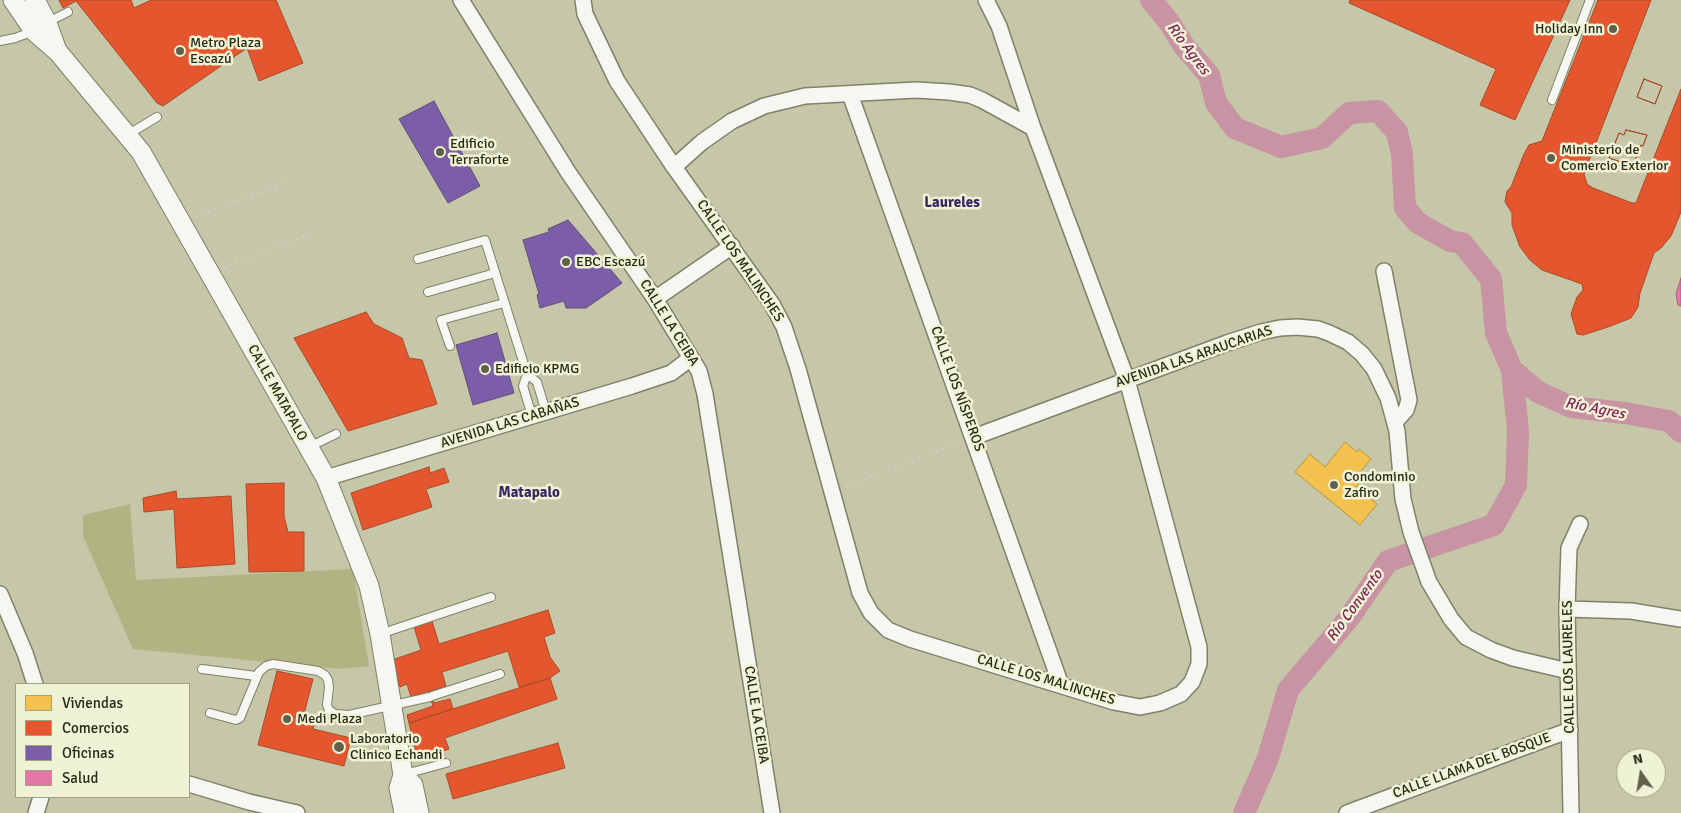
<!DOCTYPE html>
<meta charset="utf-8">
<style>
body{margin:0}
#map{position:relative;width:1681px;height:813px;overflow:hidden;background:#c5c7a8;font-family:Signika,sans-serif}
canvas{display:block}
.legend{position:absolute;left:15px;top:683px;width:175px;height:115px;box-sizing:border-box;background:#f0f2d6;border:1px solid #a0a288;margin:0;padding:6px 9px;list-style:none;font-size:15px;color:#292a14}
.legend li{display:flex;align-items:center;gap:10px;height:25px}
.legend b{width:25px;border:1px solid #a0a288}
.north{position:absolute;left:1616px;top:748px;width:50px;height:50px;box-sizing:border-box;background:#f0f2d6;border:1px solid #a0a288;border-radius:50%;rotate:347deg;font-size:14px;font-weight:700;line-height:20px;text-align:center;color:#292a14}
.north::after{content:'';display:block;margin:auto;width:18px;height:22px;background:#606148;clip-path:polygon(50% 0,100% 100%,50% 72%,0 100%)}
</style>
<div id="map">
<canvas width="1681" height="813"></canvas>
<ul class="legend">
<li><b style="height:14px;background:#f2c14e"></b>Viviendas</li>
<li><b style="height:14px;background:#e4572e"></b>Comercios</li>
<li><b style="height:14px;background:#7b5ea7"></b>Oficinas</li>
<li><b style="height:14px;background:#e377a8"></b>Salud</li>
</ul>
<div class="north">N</div>
</div>
<script>
const c = document.querySelector('canvas').getContext('2d');
c.lineJoin = 'round';
function fill(path, color) { c.fillStyle = color; c.fill(path, 'evenodd'); }
const shape = rows => new Path2D(rows.map(r => 'M' + r).join(''));
function trace(path, color, width, dash) { c.strokeStyle = color; c.lineWidth = width; c.lineCap = dash ? 'butt' : 'round'; c.setLineDash(dash || []); c.stroke(path); }
function drawText(font, color, halo, rows, align = 'center') {
  c.font = font + ' Signika,sans-serif'; c.lineWidth = 5; c.setLineDash([]); c.textBaseline = 'middle'; c.strokeStyle = halo; c.fillStyle = color; for (const [text, x, y, turn = 0] of rows) {
    c.save(); c.translate(x, y); c.rotate((+turn || 0) * Math.PI / 180); c.textAlign = isNaN(turn) ? turn : align; if (halo) c.strokeText(text, 0, 0); c.fillText(text, 0, 0); c.restore();
  }
}
fill(shape([
 [130,504,136,580,353,569,369,666,340,669,133,649,83,536,83,515]
]), '#b1b482');
const homes = shape([
 [1345,442,1357,452,1359,449,1371,459,1354,479,1359,483,1356,487,1377,504,1360,525,1295,472,1310,454,1325,467,1345,442]
]);
fill(homes, '#f2c14e');
trace(homes, '#b6943d', 1);
const shops = shape([
 [59,0,131,0,134,8,151,0,276,0,303,63,259,81,247,48,163,106,157,103,76,1,63,8,59,0],
 [1350,0,1570,0,1515,120,1480,105,1496,69,1349,3,1350,0],
 [1598,0,1651,0,1584,174,1587,184,1593,188,1632,203,1636,203,1681,89,1681,212,1671,236,1661,248,1654,253,1640,293,1638,307,1631,318,1608,327,1583,335,1577,334,1571,314,1577,297,1583,290,1582,284,1542,270,1530,260,1520,247,1512,225,1512,213,1505,202,1507,191,1511,187,1524,154,1529,145,1542,141,1598,0],
 [1644,79,1662,86,1655,104,1637,97,1644,79],
 [1644,79,1662,86,1655,104,1637,97,1644,79],
 [1626,130,1647,135,1643,146,1641,145,1633,166,1609,158,1619,133,1624,135,1626,130],
 [1626,130,1647,135,1643,146,1641,145,1633,166,1609,158,1619,133,1624,135,1626,130],
 [366,312,374,324,402,338,409,358,422,360,437,404,348,431,294,338,366,312],
 [429,467,430,473,444,468,449,482,426,489,432,507,363,530,351,493,429,467],
 [284,483,284,516,288,532,304,532,304,571,249,572,246,484,284,483],
 [176,491,177,499,231,496,235,564,177,568,174,509,144,512,143,498,176,491],
 [548,610,555,633,544,637,550,657,560,671,550,678,519,687,508,651,442,672,446,686,430,691,434,703,450,699,453,709,409,723,407,715,433,706,428,691,411,697,407,684,400,687,392,660,421,650,414,627,432,621,439,644,548,610],
 [277,671,313,679,303,718,315,720,313,729,351,738,344,766,258,745,277,671],
 [550,678,557,699,445,738,449,749,418,760,409,723,550,678],
 [558,743,565,768,453,799,446,774,558,743]
]);
fill(shops, '#e4572e');
trace(shops, '#ac4a26', 1);
const offices = shape([
 [434,101,480,186,448,203,399,119,434,101],
 [568,220,622,283,586,308,566,308,564,301,540,308,537,295,539,294,523,240,549,232,548,229,568,220],
 [497,333,514,393,473,405,456,345,497,333]
]);
fill(offices, '#7b5ea7');
trace(offices, '#624e7b', 1);
const health = shape([
 [1681,278,1681,306,1678,305,1676,294,1681,278]
]);
fill(health, '#e377a8');
trace(health, '#ab607c', 1);
trace(shape([
 [1151,0,1169,22,1184,46,1209,75,1216,103,1235,128,1281,147,1322,138,1349,113,1378,111,1397,132,1402,154,1405,208,1418,223,1450,241,1462,243,1491,279,1496,333,1512,370,1538,392,1571,407,1625,413,1669,421,1681,432],
 [1244,813,1268,758,1288,690,1349,618,1388,561,1494,525,1516,485,1518,431,1512,370]
]), '#c893a3', 22);
const service = shape([
 [48,22,68,12],
 [0,41,15,38,34,31],
 [1552,100,1590,0],
 [127,135,157,117],
 [418,259,485,240,527,374,523,386,532,416],
 [428,292,495,273],
 [450,346,441,320,504,303],
 [527,374,537,382,546,412],
 [309,447,336,434],
 [380,634,491,597],
 [202,669,256,676],
 [432,696,500,674],
 [210,713,236,720,240,718,259,672,266,666,273,664,318,671,325,675,328,680,329,687,327,705,329,710,335,714,349,715,430,697],
 [405,774,446,763]
]);
const minor = shape([
 [461,0,568,172,655,299,699,371,705,394,772,813],
 [583,0,585,14,617,81,674,167,772,304,784,327,798,369,860,593,871,613,888,630,910,639,1114,702,1140,707,1160,703,1181,694,1192,682,1199,664,1199,647,1127,380,1033,128,999,26,986,0],
 [850,94,1061,685],
 [674,167,702,142,732,121,764,106,805,96,916,90,949,92,970,95,982,100,1033,128],
 [1384,271,1409,400,1406,410,1395,422],
 [655,299,732,246],
 [974,437,1227,343,1261,332,1280,328,1297,327,1318,329,1329,333,1348,342,1362,354,1374,369,1388,398,1397,431,1403,499,1411,532,1429,582,1451,619,1466,637,1491,650,1513,658,1568,671],
 [326,478,632,386,671,373,691,358],
 [0,594,25,653,35,684],
 [1567,609,1631,611,1681,619],
 [189,784,249,802,297,813],
 [36,813,41,797],
 [1347,813,1570,730],
 [1571,813,1567,609,1569,548,1580,524]
]);
const tertiary = shape([
 [13,0,34,31,58,52,141,152,326,478,369,586,380,634,403,775,399,788,404,813],
 [35,0,47,23,57,51],
 [403,775,413,785,419,813]
]);
trace(service, '#7f8168', 10);
trace(minor, '#7f8168', 18);
trace(tertiary, '#7f8168', 21);
trace(shape([
 [196,217,292,180],
 [223,268,317,232],
 [845,487,961,442]
]), '#cbcbc2', 2.5, [2.5, 4]);
trace(service, '#f6f7f2', 8);
trace(minor, '#f6f7f2', 15);
trace(tertiary, '#f6f7f2', 19);
for (const [x, y, r, color] of [
 [1613,29,5,"#606148"],
 [180,51,5,"#606148"],
 [440,152,5,"#606148"],
 [1551,158,5,"#606148"],
 [566,262,5,"#606148"],
 [485,369,5,"#606148"],
 [1334,485,5,"#606148"],
 [287,719,5,"#606148"],
 [339,747,6,"#606148"]
]) { const dot = new Path2D(); dot.arc(x, y, r, 0, 2 * Math.PI); c.fillStyle = color; c.fill(dot); trace(dot, '#f0f2d6', 2); }
drawText('14px', '#292a14', '#f0f2d6', [
 ["Holiday Inn",1603,29,"right"],
 ["Metro Plaza",190,43],
 ["Escazú",190,59],
 ["Edificio",450,144],
 ["Terraforte",450,160],
 ["Ministerio de",1561,150],
 ["Comercio Exterior",1561,166],
 ["EBC Escazú",576,262],
 ["Edificio KPMG",495,369],
 ["Condominio",1344,477],
 ["Zafiro",1344,493],
 ["Medi Plaza",297,719],
 ["Laboratorio",350,739],
 ["Clinico Echandi",350,755]
], 'left');
drawText('14px', '#292a14', '#f0f2d6', [
 ["CALLE LOS MALINCHES",740,261,56],
 ["CALLE LA CEIBA",669,323,58],
 ["AVENIDA LAS ARAUCARIAS",1194,357,-19],
 ["CALLE LOS NÍSPEROS",957,389,70],
 ["CALLE MATAPALO",277,393,61],
 ["AVENIDA LAS CABAÑAS",510,423,-17],
 ["CALLE LOS LAURELES",1569,667,-91],
 ["CALLE LOS MALINCHES",1046,680,17],
 ["CALLE LA CEIBA",756,715,81],
 ["CALLE LLAMA DEL BOSQUE",1472,766,-20]
]);
drawText('italic 15px', '#7d2355', '#f0f2d6', [
 ["Río Agres",1188,49,53],
 ["Río Agres",1595,409,11],
 ["Río Convento",1355,606,-54]
]);
drawText('bold 15px', '#362863', '#f0f2d6', [
 ["Laureles",952,203],
 ["Matapalo",529,493]
]);
</script>
